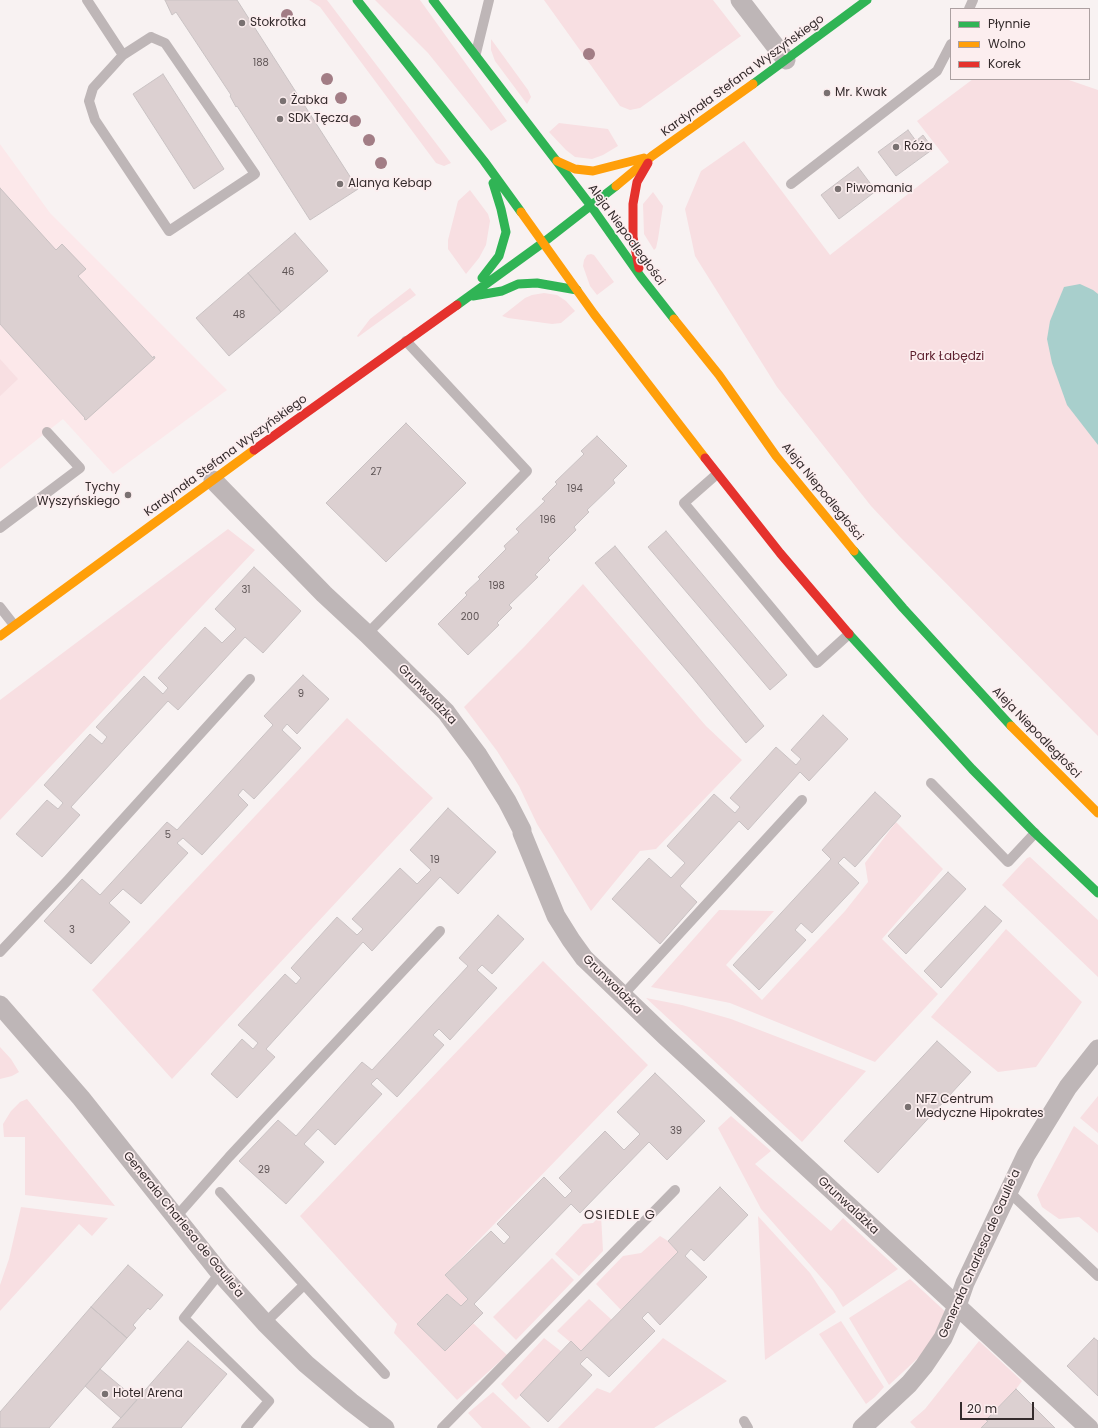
<!DOCTYPE html>
<meta charset="utf-8">
<style>
body{margin:0}
#map{position:relative;width:1098px;height:1428px;overflow:hidden;background:#f8f2f2;font-family:Poppins,sans-serif}
canvas{display:block}
.legend{position:absolute;left:950px;top:8px;width:140px;height:72px;box-sizing:border-box;background:#fceeef;border:1px solid #aca0a1;margin:0;padding:5px 7px;list-style:none;font-size:12px;color:#342b2c}
.legend li{display:flex;align-items:center;gap:8px;height:20px}
.legend b{width:20px;border:1px solid #aca0a1}
.scale{position:absolute;left:960px;top:1402px;width:74px;height:18px;box-sizing:border-box;border:2px solid #342b2c;border-top:0;padding-left:5px;font-size:12px;line-height:14px;white-space:nowrap;color:#342b2c;-webkit-text-stroke:3px #fceeef;paint-order:stroke}
</style>
<div id="map">
<canvas width="1098" height="1428"></canvas>
<ul class="legend">
<li><b style="height:5px;background:#30b455"></b>Płynnie</li>
<li><b style="height:5px;background:#ff9f0a"></b>Wolno</li>
<li><b style="height:5px;background:#e5322d"></b>Korek</li>
</ul>
<div class="scale">20 m</div>
</div>
<script>
const c = document.querySelector('canvas').getContext('2d');
c.lineJoin = 'round';
function fill(path, color) { c.fillStyle = color; c.fill(path, 'evenodd'); }
const shape = rows => new Path2D(rows.map(r => 'M' + r).join(''));
function trace(path, color, width, dash) { c.strokeStyle = color; c.lineWidth = width; c.lineCap = dash ? 'butt' : 'round'; c.setLineDash(dash || []); c.stroke(path); }
function drawText(font, color, halo, rows, align = 'center') {
  c.font = font + ' Poppins,sans-serif'; c.lineWidth = 3.5; c.setLineDash([]); c.textBaseline = 'middle'; c.strokeStyle = halo; c.fillStyle = color; for (const [text, x, y, turn = 0] of rows) {
    c.save(); c.translate(x, y); c.rotate((+turn || 0) * Math.PI / 180); c.textAlign = isNaN(turn) ? turn : align; if (halo) c.strokeText(text, 0, 0); c.fillText(text, 0, 0); c.restore();
  }
}
fill(shape([
 [0,144,50,213,227,390,113,474,63,419,0,469]
]), '#fce8ea');
fill(shape([
 [309,0,327,0,451,163,444,166,436,163,320,7],
 [375,0,420,0,507,121,491,131,428,53],
 [544,0,713,0,741,36,640,108,630,110,620,106],
 [491,39,528,90,531,97,527,104,495,61,491,50],
 [973,79,1066,79,1098,90,1098,736,901,538,871,506,777,387,695,256,685,209,701,171,744,141,830,255,949,162,917,121],
 [559,123,608,129,618,146,603,155,592,159,575,157,566,150,549,132],
 [470,190,488,214,490,221,486,245,479,258,466,274,448,249,448,240,458,201],
 [653,192,663,206,658,239,656,248,654,250,644,234,643,204],
 [591,254,594,255,614,282,597,295,590,286,583,266,584,260,587,255],
 [410,288,416,295,358,337,357,336,370,319],
 [544,293,557,295,566,301,575,311,561,323,552,324,508,318,502,316,525,298,532,295],
 [0,359,18,379,0,396],
 [228,529,255,550,0,820,0,700],
 [583,584,706,726,742,760,656,849,640,851,591,911,537,824,519,786,497,751,464,707,525,646],
 [347,718,433,798,172,1079,92,990],
 [896,822,943,869,882,939,938,994,875,1062,730,1003,651,987,719,910,774,911,726,965,762,1000,845,911,868,882,865,863],
 [1030,857,1098,920,1098,977,1002,885,1027,858],
 [1006,929,1082,1002,1036,1067,998,1072,931,1017],
 [543,961,648,1065,445,1275,468,1299,461,1306,447,1294,418,1325,445,1351,473,1323,507,1355,457,1400,394,1333,397,1324,300,1216],
 [646,998,682,1005,731,1019,866,1071,802,1142],
 [0,1047,11,1059,19,1072,12,1076,0,1079],
 [1098,1096,1098,1133,1080,1118],
 [27,1099,115,1206,25,1195,25,1137,4,1137,3,1124,11,1111,20,1102],
 [731,1116,771,1151,755,1164,831,1231,843,1218,898,1269,843,1307,833,1291,761,1209,718,1128],
 [1074,1126,1098,1145,1098,1233,1079,1217,1059,1219,1042,1207,1037,1195],
 [21,1207,108,1218,92,1236,79,1224,0,1311,0,1285,9,1259],
 [601,1215,603,1251,579,1276,555,1254,583,1224,593,1223],
 [758,1216,810,1273,836,1312,765,1360],
 [660,1236,668,1241,678,1252,621,1310,596,1284,623,1256,641,1253],
 [552,1258,574,1280,516,1340,493,1317],
 [910,1279,949,1315,931,1346,889,1385,849,1318],
 [589,1299,612,1320,581,1351,557,1331],
 [841,1321,884,1387,875,1397,866,1404,819,1334],
 [544,1338,562,1352,516,1400,501,1384],
 [663,1338,727,1381,654,1428,558,1428,597,1388,610,1393],
 [979,1341,1022,1381,1016,1389,987,1420,988,1421,981,1428,916,1428,910,1422,925,1409],
 [493,1392,531,1428,482,1428,468,1413]
]), '#f8dfe2');
fill(shape([
 [1080,284,1093,290,1098,294,1098,445,1067,405,1052,363,1047,339,1050,321,1064,287]
]), '#a8cfcc');
const building = shape([
 [165,0,237,0,358,189,310,220,237,106,236,107,230,96,231,95,176,12,172,15,165,0],
 [163,74,224,169,194,189,133,94,163,74],
 [908,130,916,141,923,135,933,149,896,176,878,152,908,130],
 [858,167,876,191,839,219,821,195,858,167],
 [0,188,56,250,62,244,86,269,78,276,153,358,154,356,155,358,86,420,84,419,85,418,0,324,0,188],
 [295,233,328,271,281,312,248,273,295,233],
 [248,273,281,312,229,356,196,318,248,273],
 [406,423,466,483,386,562,326,503,406,423],
 [597,436,627,466,613,480,615,483,587,510,589,512,574,527,576,530,548,558,550,560,535,575,538,577,509,605,512,608,497,623,499,625,468,655,438,624,467,595,465,593,480,579,478,577,506,549,504,546,519,532,516,529,545,501,542,499,557,484,555,482,584,454,581,451,597,436],
 [666,531,787,675,770,690,648,547,666,531],
 [615,546,764,726,746,743,693,678,595,563,615,546],
 [254,567,301,611,263,653,245,637,178,710,168,701,71,807,80,815,42,857,16,834,47,800,58,809,63,803,44,785,90,734,102,744,107,737,96,727,144,676,163,694,168,688,158,678,205,627,222,643,236,629,215,609,254,567],
 [303,675,329,699,297,734,287,724,282,730,301,748,254,799,243,789,238,795,248,805,202,855,183,838,177,843,188,853,141,904,123,889,109,903,130,922,91,964,44,921,82,879,100,895,167,822,177,830,273,725,264,716,303,675],
 [823,715,848,739,809,781,800,772,748,830,739,821,680,886,697,902,660,944,612,899,649,858,671,878,685,863,667,846,714,794,735,813,740,807,730,798,776,747,796,765,801,759,791,750,823,715],
 [875,792,901,816,855,867,844,857,838,863,859,883,812,933,801,923,795,930,806,940,759,990,733,965,831,859,822,850,875,792],
 [448,808,496,852,458,894,440,877,372,951,363,942,266,1049,275,1057,237,1098,211,1074,242,1039,253,1049,258,1043,238,1025,285,974,296,984,301,978,291,968,337,917,357,935,363,929,352,919,400,868,417,884,431,870,410,850,448,808],
 [948,872,966,889,906,954,888,936,948,872],
 [985,906,1002,921,941,988,924,971,985,906],
 [498,915,524,939,492,974,482,965,477,970,497,988,450,1040,439,1029,433,1035,444,1045,397,1097,377,1078,371,1084,382,1094,335,1145,318,1129,304,1144,324,1162,286,1204,239,1161,278,1120,296,1136,362,1062,372,1070,468,966,459,958,498,915],
 [937,1041,971,1072,878,1173,844,1141,937,1041],
 [655,1073,705,1121,667,1160,649,1142,580,1213,571,1204,474,1304,483,1313,445,1351,417,1324,447,1294,461,1306,468,1299,445,1275,491,1231,504,1244,510,1237,497,1224,544,1177,565,1198,572,1191,559,1178,605,1131,624,1150,640,1134,617,1112,655,1073],
 [720,1187,748,1215,704,1261,691,1249,685,1256,707,1277,660,1325,648,1312,642,1318,655,1331,609,1377,587,1357,580,1364,592,1375,548,1422,520,1395,571,1341,581,1351,678,1252,668,1241,720,1187],
 [128,1265,163,1295,150,1310,148,1308,133,1325,136,1328,127,1338,91,1307,128,1265],
 [91,1307,127,1338,49,1428,0,1428,0,1412,91,1307],
 [1094,1338,1098,1341,1098,1396,1067,1366,1094,1338],
 [188,1341,227,1374,181,1428,112,1428,188,1341],
 [100,1369,137,1400,121,1418,85,1386,100,1369],
 [1016,1389,1055,1428,981,1428,988,1421,986,1420,1016,1389]
]);
fill(building, '#dcd0d1');
trace(building, '#c9c2c3', 1);
trace(shape([
 [87,0,123,55],
 [969,9,973,0],
 [151,37,165,43,255,174,169,231,95,120,89,101,93,88,123,55,151,37],
 [476,53,489,0],
 [791,184,937,71,951,44],
 [717,474,684,503,817,663,849,634],
 [0,528,80,468,47,432],
 [0,607,14,625],
 [367,634,527,471,406,341],
 [931,783,1008,862,1035,833],
 [0,952,68,880,250,679],
 [622,996,802,800],
 [1008,1191,1098,1276],
 [220,1192,385,1374],
 [176,1217,229,1157,440,931],
 [220,1273,184,1318,269,1401,246,1428],
 [265,1323,304,1285],
 [744,1421,748,1428],
 [442,1428,675,1190]
]), '#beb6b7', 10);
trace(shape([
 [740,0,786,60],
 [213,480,324,594,367,634,446,712,454,723,478,755,507,801,522,830,522,833,556,916,571,940,584,958,665,1036,1089,1428],
 [0,1005,81,1098,220,1273,265,1323,306,1364,351,1402,385,1428],
 [862,1428,909,1384,924,1366,943,1338,957,1306,965,1283,1026,1155,1068,1087,1098,1049]
]), '#beb6b7', 19);
trace(shape([
 [357,0,484,161,521,212],
 [433,0,591,206,641,277,674,319],
 [753,84,867,0],
 [482,278,499,256,506,232,501,209,493,183],
 [473,296,502,291,518,284,537,283,577,290],
 [457,305,544,242,616,186],
 [854,551,903,608,1011,726],
 [849,634,972,769,1035,833,1098,893]
]), '#30b455', 9);
trace(shape([
 [557,161,575,169,593,171,644,158],
 [616,186,652,156,753,84],
 [521,212,594,314,705,458],
 [674,319,719,375,776,456,854,551],
 [0,636,254,450],
 [1011,726,1098,813]
]), '#ff9f0a', 9);
trace(shape([
 [639,268,633,237,633,204,637,182,648,163],
 [254,450,457,305],
 [705,458,780,553,849,634]
]), '#e5322d', 9);
c.fillStyle = '#a27d85';
for (const [x, y] of [
 [287,15],
 [589,54],
 [327,79],
 [341,98],
 [355,121],
 [369,140],
 [381,163]
]) { c.beginPath(); c.arc(x, y, 6, 0, 2 * Math.PI); c.fill(); }
for (const [x, y, r, color] of [
 [242,23,4,"#797171"],
 [827,93,4,"#797171"],
 [283,101,4,"#797171"],
 [280,119,4,"#797171"],
 [896,147,4,"#797171"],
 [340,184,4,"#797171"],
 [838,189,4,"#797171"],
 [128,495,4,"#797171"],
 [908,1107,4,"#797171"],
 [105,1394,4,"#797171"]
]) { const dot = new Path2D(); dot.arc(x, y, r, 0, 2 * Math.PI); c.fillStyle = color; c.fill(dot); trace(dot, '#fceeef', 1.5); }
drawText('10px', '#5e5455', null, [
 ["188",261,63],
 ["46",288,272],
 ["48",239,315],
 ["27",376,472],
 ["194",575,489],
 ["196",548,520],
 ["198",497,586],
 ["31",246,590],
 ["200",470,617],
 ["9",301,694],
 ["5",168,835],
 ["19",435,860],
 ["3",72,930],
 ["39",676,1131],
 ["29",264,1170]
]);
drawText('12px', '#342b2c', '#fceeef', [
 ["Stokrotka",250,23],
 ["Mr. Kwak",835,93],
 ["Żabka",291,101],
 ["SDK Tęcza",288,119],
 ["Róża",904,147],
 ["Alanya Kebap",348,184],
 ["Piwomania",846,189],
 ["Tychy",120,488,"right"],
 ["Wyszyńskiego",120,502,"right"],
 ["NFZ Centrum",916,1100],
 ["Medyczne Hipokrates",916,1114],
 ["Hotel Arena",113,1394]
], 'left');
drawText('12px', '#342b2c', '#fceeef', [
 ["Kardynała Stefana Wyszyńskiego",743,76,-36],
 ["Aleja Niepodległości",626,235,54],
 ["Kardynała Stefana Wyszyńskiego",226,456,-36],
 ["Aleja Niepodległości",822,492,51],
 ["Grunwaldzka",427,695,46],
 ["Aleja Niepodległości",1036,733,46],
 ["Grunwaldzka",612,985,45],
 ["Grunwaldzka",848,1206,43],
 ["Generała Charlesa de Gaulle'a",183,1225,51],
 ["Generała Charlesa de Gaulle'a",980,1254,-66]
]);
drawText('12px', '#5c1e2c', '#fceeef', [
 ["Park Łabędzi",947,357]
]);
c.letterSpacing = '1px';
drawText('13px', '#342b2c', '#fceeef', [
 ["OSIEDLE G",620,1216]
]);
c.letterSpacing = '0px';
</script>
